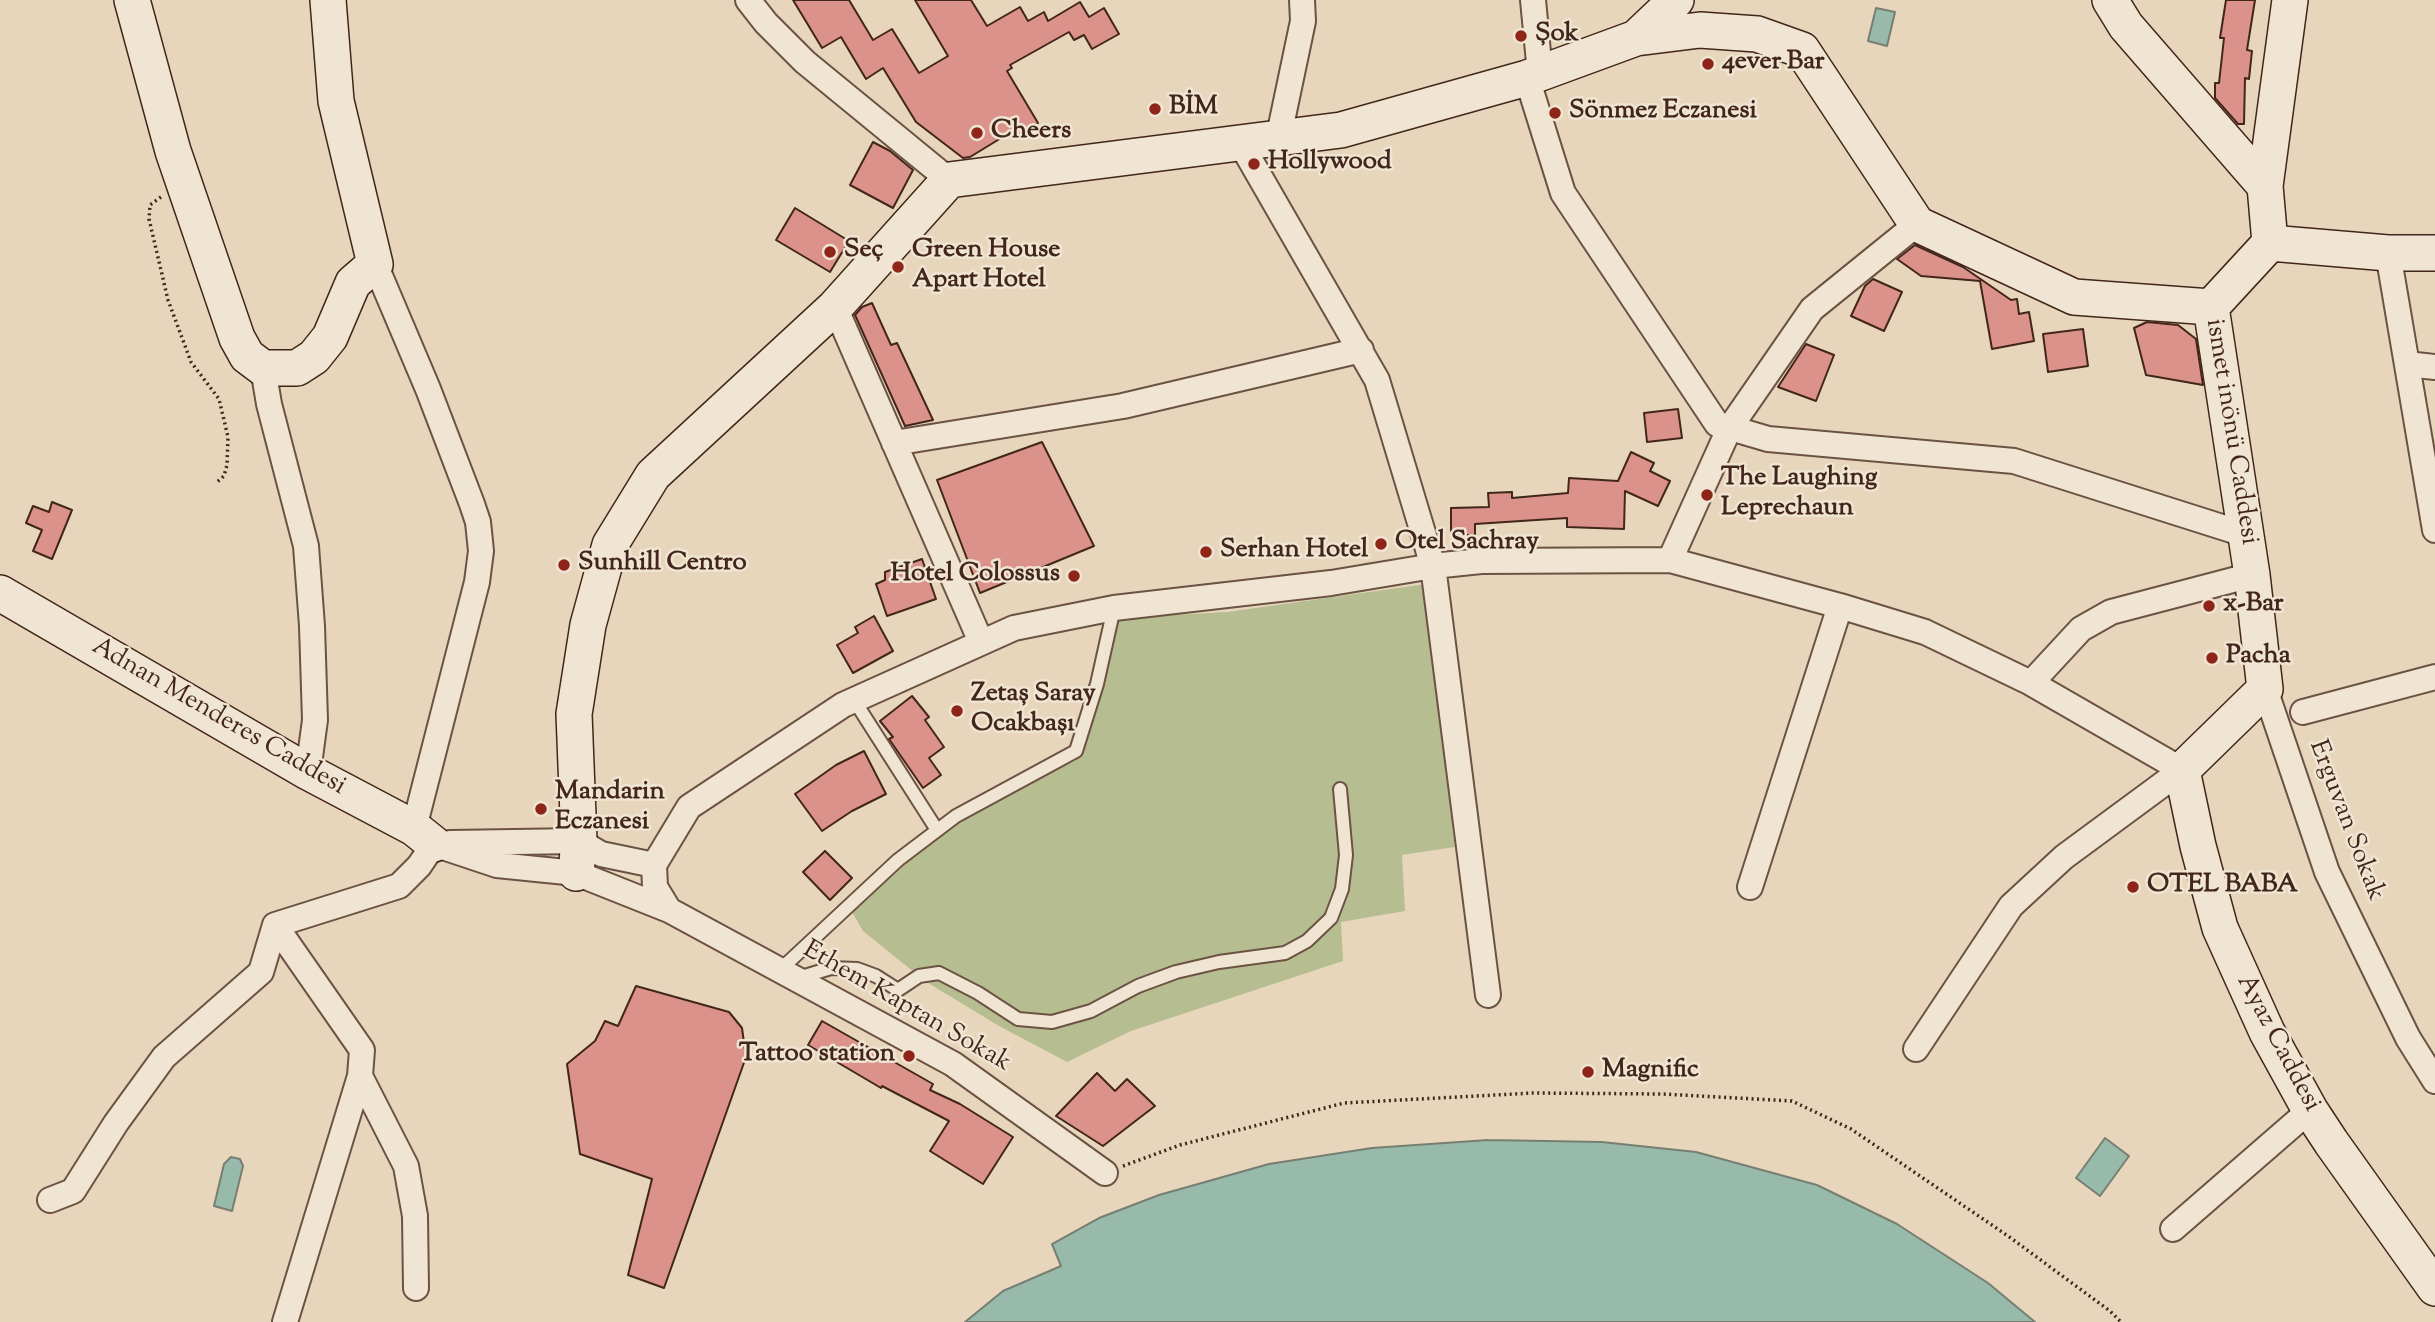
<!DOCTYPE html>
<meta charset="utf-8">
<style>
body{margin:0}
canvas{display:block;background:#e8d6bc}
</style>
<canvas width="2435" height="1322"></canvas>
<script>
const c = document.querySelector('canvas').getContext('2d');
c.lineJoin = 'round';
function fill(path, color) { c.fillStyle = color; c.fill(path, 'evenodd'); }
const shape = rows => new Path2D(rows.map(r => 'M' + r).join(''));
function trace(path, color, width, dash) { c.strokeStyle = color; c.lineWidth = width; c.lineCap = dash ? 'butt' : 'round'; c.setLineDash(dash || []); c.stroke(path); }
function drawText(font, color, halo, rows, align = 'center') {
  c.font = font + ' "Sorts Mill Goudy",serif'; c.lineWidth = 5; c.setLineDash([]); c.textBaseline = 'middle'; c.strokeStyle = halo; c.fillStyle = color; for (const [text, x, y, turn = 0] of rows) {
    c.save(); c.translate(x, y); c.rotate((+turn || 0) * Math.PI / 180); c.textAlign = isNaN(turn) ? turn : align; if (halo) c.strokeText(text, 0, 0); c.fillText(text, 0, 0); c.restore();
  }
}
fill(shape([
 [1426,584,1455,847,1402,855,1405,911,1341,922,1343,961,1131,1031,1067,1062,999,1026,925,981,863,931,852,912,907,862,960,821,1028,782,1075,761,1084,751,1119,618,1227,612]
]), '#b6be91');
const water = shape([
 [1876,8,1895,12,1887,46,1868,41,1876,8],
 [2105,1138,2129,1156,2100,1196,2076,1178,2105,1138],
 [1488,1140,1602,1142,1696,1152,1817,1185,1897,1224,1988,1283,2035,1322,965,1322,1003,1291,1061,1266,1052,1244,1099,1218,1159,1195,1269,1164,1372,1148,1488,1140],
 [231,1157,240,1159,243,1166,232,1211,214,1206,224,1164,231,1157]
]);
fill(water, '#98baaa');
trace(water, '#767f71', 2);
const building = shape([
 [793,0,849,0,873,40,892,29,919,73,948,56,915,0,971,0,987,26,1020,7,1028,21,1044,12,1048,21,1080,2,1089,17,1104,8,1119,34,1092,49,1084,35,1074,40,1069,32,1010,65,1012,68,1007,71,1038,123,1014,137,1011,132,970,157,963,158,916,122,883,68,866,79,841,37,822,48,793,0],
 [2226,0,2255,0,2247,50,2252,51,2249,79,2245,78,2244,124,2238,124,2215,98,2215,83,2219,83,2224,38,2220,38,2226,0],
 [873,142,890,151,913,170,893,208,850,185,873,142],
 [795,208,849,241,830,272,776,240,795,208],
 [1915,245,1963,267,2011,300,2017,299,2019,314,2029,312,2034,341,1992,349,1980,281,1921,276,1897,259,1915,245],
 [1873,279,1902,292,1884,331,1851,316,1865,286,1873,279],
 [872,303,891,345,897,343,933,420,905,426,855,315,862,307,872,303],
 [2147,322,2178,325,2196,339,2203,385,2146,375,2134,328,2147,322],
 [2083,329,2088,366,2048,372,2043,334,2083,329],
 [1806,344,1834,355,1816,401,1778,387,1806,344],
 [1678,409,1682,438,1647,442,1644,413,1678,409],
 [1042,442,1094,546,980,593,937,480,1042,442],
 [1631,452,1654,463,1650,471,1670,481,1658,506,1625,491,1624,529,1567,527,1567,518,1475,524,1475,535,1451,535,1451,508,1489,507,1488,493,1512,492,1512,498,1568,493,1569,478,1618,481,1631,452],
 [52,502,72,510,52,559,33,551,42,530,26,523,33,506,49,512,52,502],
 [922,559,936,599,887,616,876,584,885,580,885,572,922,559],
 [874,616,893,651,853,673,837,645,858,633,855,627,874,616],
 [912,696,929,717,925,720,944,747,929,758,941,775,923,788,889,739,893,737,880,721,912,696],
 [864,751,886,794,852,811,822,831,795,794,836,765,864,751],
 [825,851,852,878,830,900,803,872,825,851],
 [636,986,729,1012,742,1028,746,1057,664,1288,628,1275,652,1179,580,1154,567,1064,595,1041,605,1021,618,1026,636,986],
 [822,1021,933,1084,930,1090,960,1104,1013,1137,983,1184,930,1151,949,1121,882,1086,881,1088,808,1045,822,1021],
 [1097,1073,1115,1091,1127,1079,1155,1106,1103,1146,1056,1116,1097,1073]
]);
fill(building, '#da928a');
trace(building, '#43261b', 2);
const lane = shape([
 [854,700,937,830],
 [781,969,898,860,956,816,1076,751,1097,684,1114,608],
 [798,978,831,968,857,969,876,976,898,990,919,976,939,973,978,993,1018,1019,1052,1022,1091,1011,1138,986,1176,972,1219,962,1285,953,1307,941,1331,918,1342,889,1346,855,1340,789]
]);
const street = shape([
 [748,0,766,23,805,62,949,180],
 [1533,0,1540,73],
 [1527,78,1563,193,1717,424,1768,439,2014,461,2244,534],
 [1278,140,1303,21,1302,0],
 [1241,144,1377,380,1433,566,1488,995],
 [2388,253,2435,530],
 [375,264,428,389,472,504,478,522,481,551,477,582,414,828],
 [835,307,981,642],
 [2407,364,2435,367],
 [263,368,269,404,306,546,312,626,315,720,308,772],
 [894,443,1123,406,1361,350],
 [1670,560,1729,429,1812,309,1917,224],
 [2031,683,2081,629,2111,612,2252,575],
 [2265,689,2327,872,2408,1038,2435,1081],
 [2303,712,2435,677],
 [450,843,579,841,601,854,654,865],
 [434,844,497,865,576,873,669,910],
 [654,865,689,807,843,705,1014,628,1114,608,1331,583,1433,566,1481,561,1670,560,1840,606,1925,632,2031,683,2182,770,2064,857,2011,906,1916,1049],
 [654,865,655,887,669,910,953,1064,1105,1173],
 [1750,887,1840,606],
 [275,925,362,1050,360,1076,406,1166,415,1216,416,1288],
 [50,1200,73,1191,116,1123,164,1057,261,972,275,925,399,886,419,866,434,844],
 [2173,1229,2310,1110],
 [285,1322,360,1076]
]);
const secondary = shape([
 [132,0,173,151,237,338,247,356,263,368,297,368,314,357,330,337,353,283,375,264,336,101,328,0],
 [2110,0,2126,26,2265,186],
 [1636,38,1700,30,1757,34,1802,50,1917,224,2074,297,2211,307],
 [2270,243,2388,253,2435,253],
 [2211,307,2252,575,2265,689,2182,770,2198,846,2220,928,2267,1032,2310,1110,2331,1142,2435,1288],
 [2211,307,2270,243,2265,186,2290,0],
 [0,593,308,772,414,828,434,844],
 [576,873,579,841,574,714,588,625,610,545,653,475,835,307,949,180,1341,130,1527,78,1636,38,1676,0]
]);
trace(lane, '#6c5243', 16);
trace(street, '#6c5243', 28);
trace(secondary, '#43261b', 38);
trace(shape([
 [161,197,150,205,149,219,168,300,191,362,219,399,228,437,227,465,224,476,216,483],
 [1123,1166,1180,1145,1344,1103,1533,1093,1663,1094,1792,1101,1851,1129,2008,1236,2110,1311,2121,1322]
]), '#43261b', 3.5, [2, 3.5]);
trace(lane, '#f0e4d3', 12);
trace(street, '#f0e4d3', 24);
trace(secondary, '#f0e4d3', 35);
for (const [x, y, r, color] of [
 [1521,36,7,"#8f2418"],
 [1708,64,7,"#8f2418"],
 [1155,109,7,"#8f2418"],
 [1555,113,7,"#8f2418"],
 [977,133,7,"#8f2418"],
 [1254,164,7,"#8f2418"],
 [830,252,7,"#8f2418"],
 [898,267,7,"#8f2418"],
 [1707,495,7,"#8f2418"],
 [1381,544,7,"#8f2418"],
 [1206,552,7,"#8f2418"],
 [564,565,7,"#8f2418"],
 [1074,576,7,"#8f2418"],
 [2209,606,7,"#8f2418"],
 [2212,658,7,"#8f2418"],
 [957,711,7,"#8f2418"],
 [541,809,7,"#8f2418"],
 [2133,887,7,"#8f2418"],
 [909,1056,7,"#8f2418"],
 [1588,1072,7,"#8f2418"]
]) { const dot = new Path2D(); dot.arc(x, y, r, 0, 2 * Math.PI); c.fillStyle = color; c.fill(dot); trace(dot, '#f0e4d3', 2.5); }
drawText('bold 26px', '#43261b', '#f0e4d3', [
 ["Şok",1535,36],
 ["4ever Bar",1722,64],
 ["BİM",1169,109],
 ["Sönmez Eczanesi",1569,113],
 ["Cheers",991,133],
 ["Hollywood",1268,164],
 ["Seç",844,252],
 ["Green House",912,252],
 ["Apart Hotel",912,282],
 ["The Laughing",1721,480],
 ["Leprechaun",1721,510],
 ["Otel Sachray",1395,544],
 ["Serhan Hotel",1220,552],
 ["Sunhill Centro",578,565],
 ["Hotel Colossus",1060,576,"right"],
 ["x-Bar",2223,606],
 ["Pacha",2226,658],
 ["Zetaş Saray",971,696],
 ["Ocakbaşı",971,726],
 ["Mandarin",555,794],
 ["Eczanesi",555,824],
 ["OTEL BABA",2147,887],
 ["Tattoo station",895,1056,"right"],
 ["Magnific",1602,1072]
], 'left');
drawText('26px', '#43261b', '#f0e4d3', [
 ["ismet inönü Caddesi",2230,432,81],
 ["Adnan Menderes Caddesi",218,718,30],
 ["Erguvan Sokak",2345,821,69],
 ["Ethem Kaptan Sokak",906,1008,30],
 ["Ayaz Caddesi",2277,1044,62]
]);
</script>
